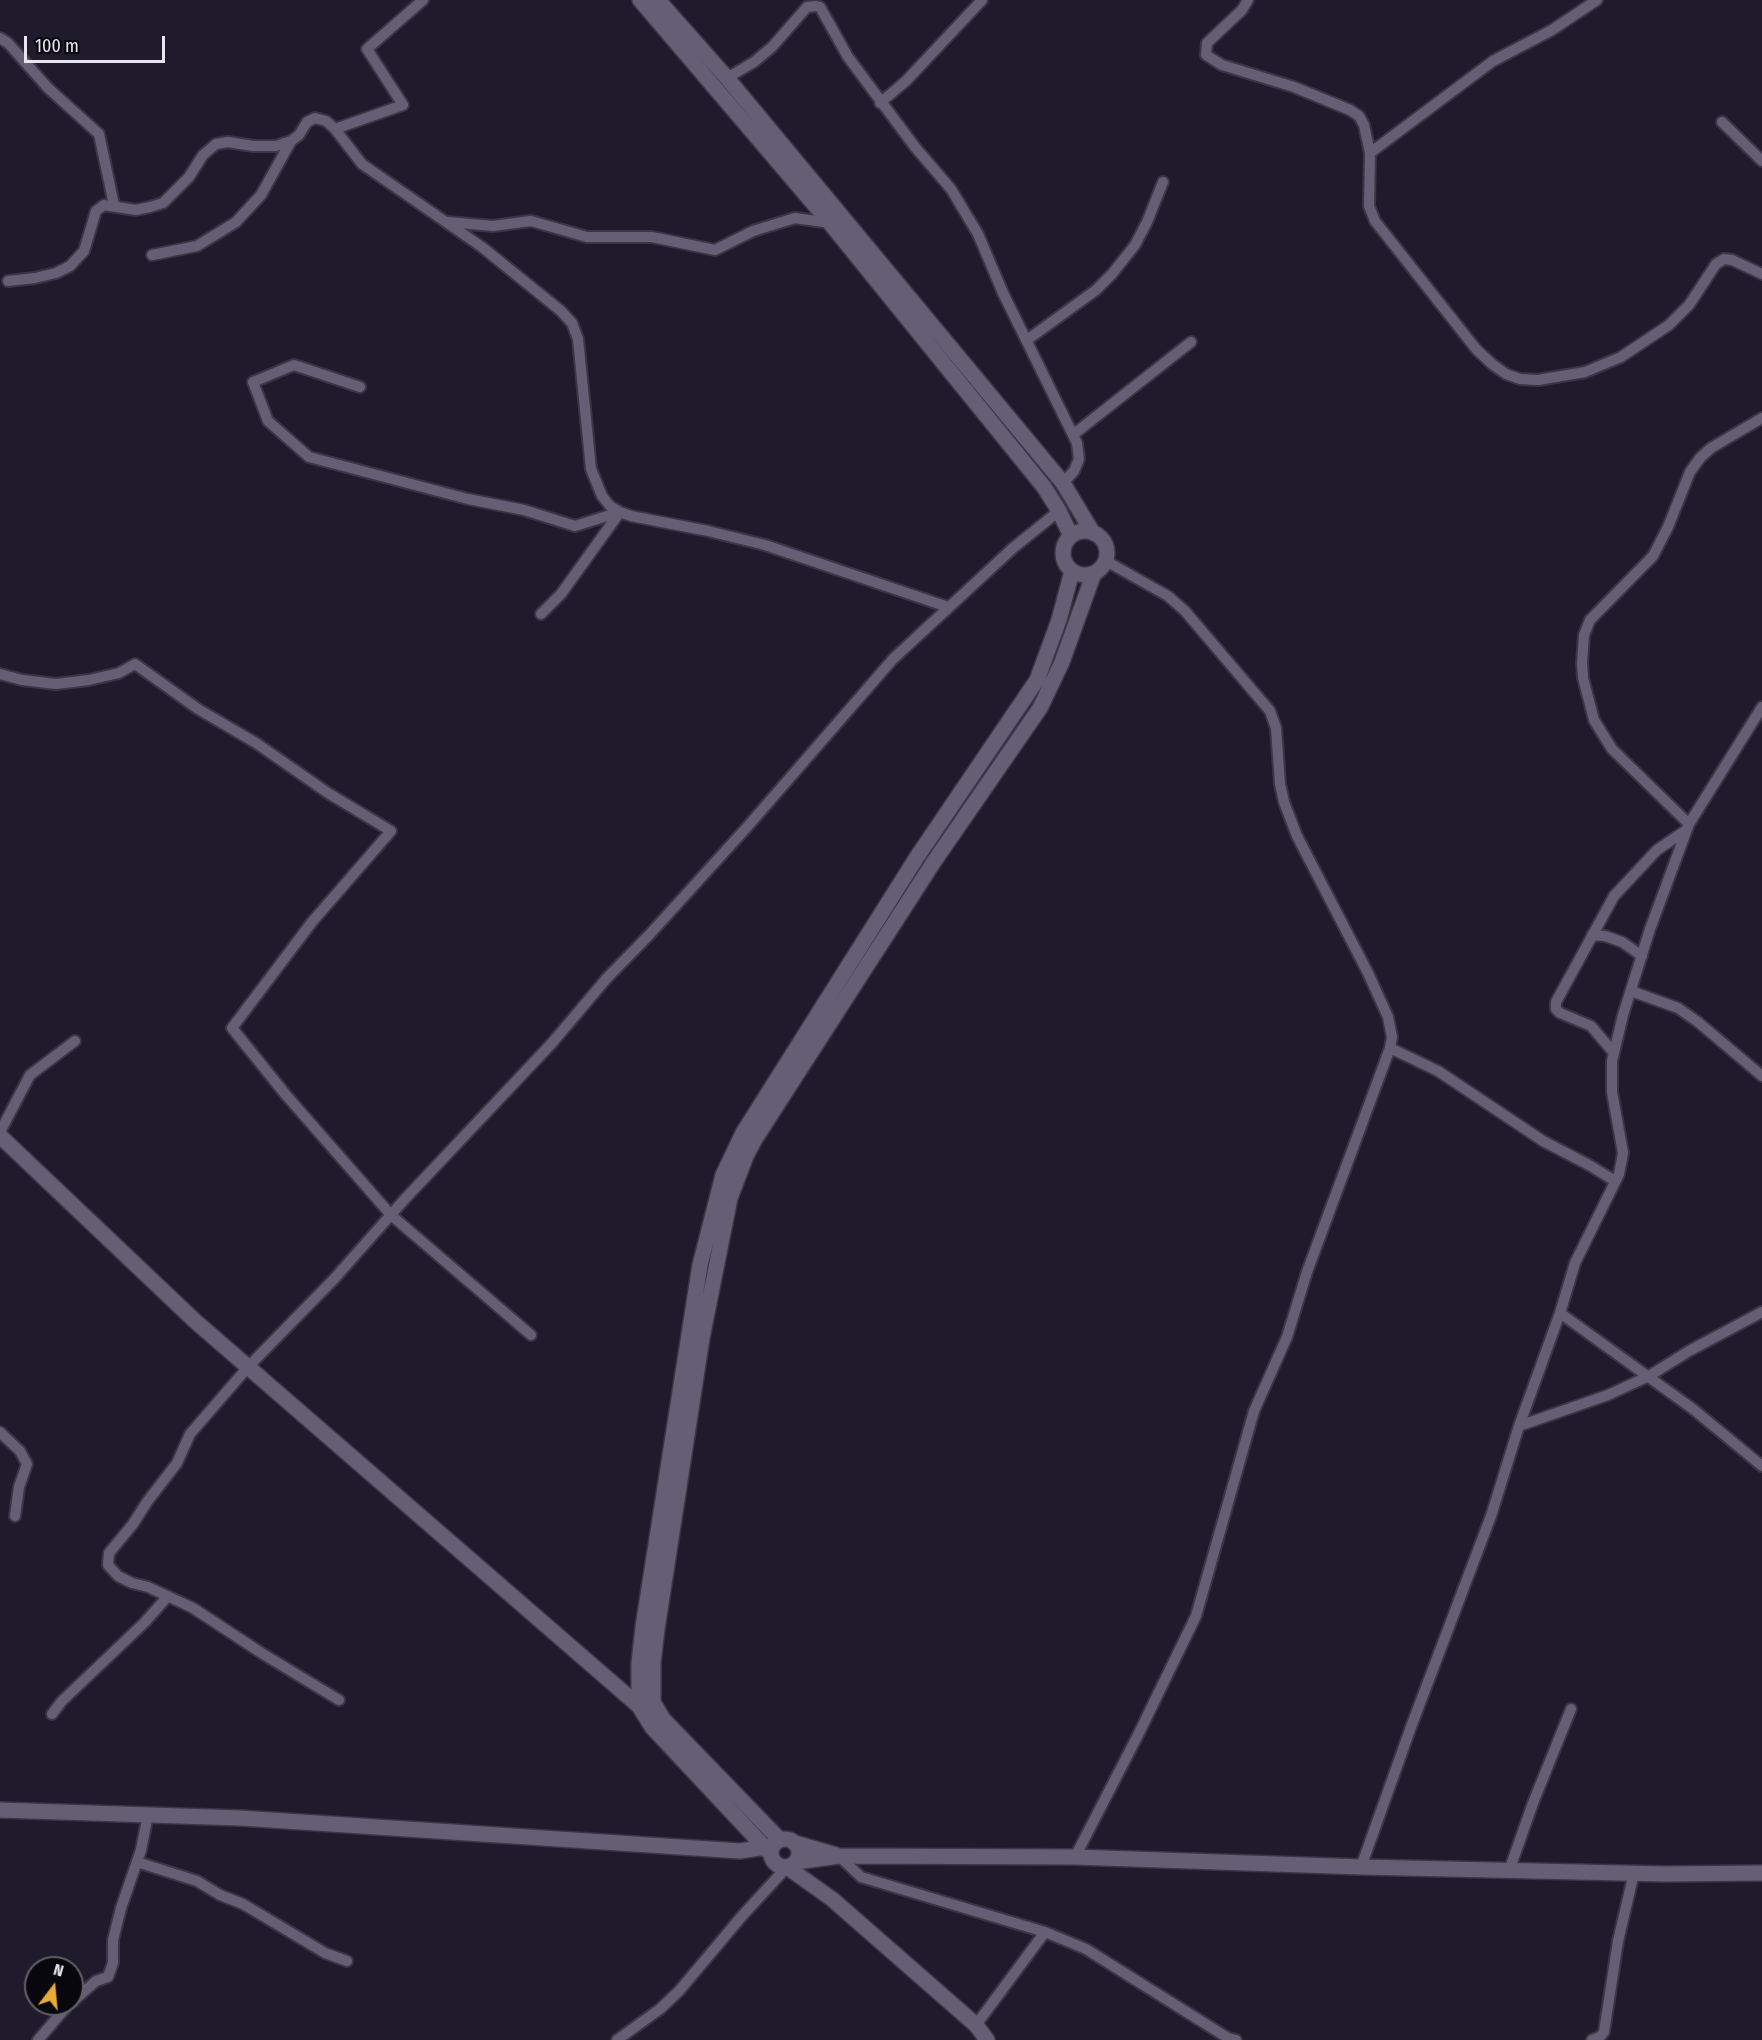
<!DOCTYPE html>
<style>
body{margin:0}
#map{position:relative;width:1762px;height:2040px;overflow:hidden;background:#201b2c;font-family:"Fira Sans Condensed",sans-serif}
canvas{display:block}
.north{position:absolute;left:24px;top:1956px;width:60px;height:60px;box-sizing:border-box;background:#09070e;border:2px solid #626069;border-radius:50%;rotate:16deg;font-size:16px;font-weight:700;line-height:24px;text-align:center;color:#e8e5f2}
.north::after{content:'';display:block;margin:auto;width:21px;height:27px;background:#e9ab37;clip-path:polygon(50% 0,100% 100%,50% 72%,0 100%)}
.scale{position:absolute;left:24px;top:36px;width:141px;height:27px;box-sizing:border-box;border:3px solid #e8e5f2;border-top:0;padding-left:8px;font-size:18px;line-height:21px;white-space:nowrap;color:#e8e5f2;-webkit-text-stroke:4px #09070e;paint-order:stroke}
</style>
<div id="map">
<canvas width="1762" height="2040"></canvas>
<div class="north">N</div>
<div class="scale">100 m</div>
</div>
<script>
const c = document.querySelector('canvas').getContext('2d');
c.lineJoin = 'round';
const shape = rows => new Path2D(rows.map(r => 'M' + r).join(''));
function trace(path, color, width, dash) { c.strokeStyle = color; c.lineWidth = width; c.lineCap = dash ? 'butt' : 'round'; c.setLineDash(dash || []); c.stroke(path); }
const street = shape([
 [1248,0,1242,10,1207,43,1206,55,1222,65,1294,87,1350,110,1359,116,1364,125,1370,153,1369,206,1375,221,1476,349,1492,364,1506,374,1520,379,1538,380,1585,372,1621,357,1669,325,1689,305,1716,264,1724,259,1732,260,1762,274],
 [0,38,8,43,48,88,99,134,114,205],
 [727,78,754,62,772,47,807,7,816,6,820,7,848,57,915,147,951,189,978,234,1003,293,1077,443,1079,459,1074,471,1063,483],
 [880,103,906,81,982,0],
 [1722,122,1762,161],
 [335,129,403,105,367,49,423,0],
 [1370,153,1493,61,1552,30,1597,0],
 [448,222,493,226,531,221,587,237,652,237,715,250,753,231,795,218,830,223],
 [152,255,197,246,236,222,261,195,291,141],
 [8,281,35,278,56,273,70,266,84,251,96,211,104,205,136,210,150,207,163,203,189,177,203,155,216,144,228,142,253,146,276,146,291,141,299,135,307,122,315,118,326,121,335,129,362,164,482,247,561,311,572,323,578,339,591,469,602,496,610,506,620,512,631,516,708,531,765,545,948,607],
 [1027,340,1096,290,1112,274,1135,245,1147,222,1163,182],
 [360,387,294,365,253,382,268,421,309,457,468,499,524,510,575,526,620,512,561,594,541,614],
 [1074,434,1191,342],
 [0,674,22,680,56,684,89,680,119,673,135,664,198,709,256,743,328,793,391,831,312,922,232,1028,286,1095,391,1215,531,1335],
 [1689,824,1612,749,1594,720,1583,678,1582,663,1584,635,1590,620,1653,556,1668,527,1690,472,1700,458,1711,448,1762,418],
 [1592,935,1605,936,1622,942,1642,956],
 [1631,991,1678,1008,1698,1022,1762,1076],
 [1390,1048,1438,1071,1543,1141,1589,1165,1615,1181],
 [1614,1053,1591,1026,1560,1013,1556,1009,1556,1002,1614,896,1657,850,1685,831],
 [0,1132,30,1075,75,1041],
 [1560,1313,1693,1409,1762,1466],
 [1519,1426,1608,1395,1649,1376,1689,1351,1762,1312],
 [0,1432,20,1451,27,1464,19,1487,15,1516],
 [339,1700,263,1654,193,1608,148,1587,132,1583,118,1576,108,1565,109,1553,133,1524,147,1502,177,1463,190,1434,248,1367,334,1279,404,1200,552,1043,607,978,650,934,748,826,893,659,1013,548,1059,511],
 [52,1714,62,1701,145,1622,168,1596],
 [839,1856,861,1877,1045,1932,1086,1949,1228,2038,1236,2040],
 [1075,1857,1139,1733,1196,1616,1254,1411,1287,1337,1307,1272,1390,1048,1392,1037,1388,1017,1368,973,1297,836,1284,802,1280,784,1276,728,1270,711,1185,611,1168,596,1106,561],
 [137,1862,197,1881,220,1895,243,1904,325,1953,347,1961],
 [1361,1867,1411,1727,1491,1516,1519,1426,1560,1313,1575,1263,1619,1174,1623,1153,1612,1092,1612,1061,1623,1015,1650,929,1689,824,1762,707],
 [1509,1871,1533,1803,1571,1709],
 [72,2002,96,1981,108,1977,113,1963,113,1940,121,1908,141,1850,148,1815],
 [976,2025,1045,1932],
 [38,2040,69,2004],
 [617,2040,660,2009,679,1991,742,1916,787,1867],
 [1592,2040,1600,2037,1604,2032,1618,1941,1634,1873]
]);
const secondary = shape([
 [640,0,830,223,1044,487,1059,511,1071,536],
 [658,0,727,78,1063,483,1093,533],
 '1063 553a22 22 0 1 1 44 0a22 22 0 1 1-44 0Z',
 [0,1136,195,1321,639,1706],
 [0,1810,240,1818,740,1851,772,1846],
 '771 1853a14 14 0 1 1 28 0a14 14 0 1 1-28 0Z',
 [780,1840,663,1719,653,1702,653,1663,657,1629,702,1338,730,1198,746,1156,755,1139,933,863,1040,708,1062,662,1094,573],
 [795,1843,836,1855],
 [771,1854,652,1727,639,1706,639,1663,643,1627,700,1265,723,1175,743,1133,917,857,1037,680,1059,620,1072,571],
 [796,1862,839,1856,1075,1857,1361,1867,1665,1874,1762,1873],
 [787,1867,832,1899,976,2025,987,2040]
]);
trace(street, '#3b3645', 14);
trace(secondary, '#3b3645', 18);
trace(street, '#655f75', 10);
trace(secondary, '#655f75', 15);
</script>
